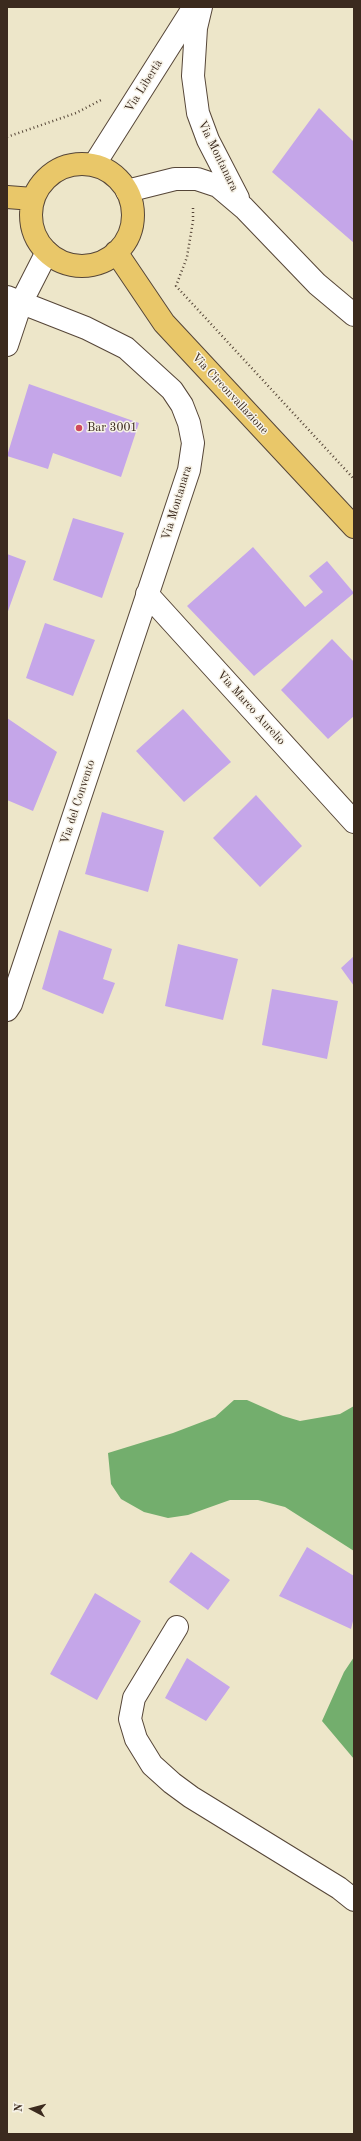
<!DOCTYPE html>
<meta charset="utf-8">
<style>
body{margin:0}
#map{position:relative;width:361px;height:2141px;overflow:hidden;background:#ede6c9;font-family:"Old Standard TT",serif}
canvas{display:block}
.frame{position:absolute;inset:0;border:8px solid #3b2a1e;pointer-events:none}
.north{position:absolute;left:12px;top:2089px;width:40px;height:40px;-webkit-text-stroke:3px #f7f3e8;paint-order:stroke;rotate:276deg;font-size:11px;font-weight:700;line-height:16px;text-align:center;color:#3b2a1e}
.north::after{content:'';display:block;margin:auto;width:14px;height:18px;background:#3b2a1e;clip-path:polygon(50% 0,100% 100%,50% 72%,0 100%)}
</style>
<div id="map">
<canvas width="361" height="2141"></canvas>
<div class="frame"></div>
<div class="north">N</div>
</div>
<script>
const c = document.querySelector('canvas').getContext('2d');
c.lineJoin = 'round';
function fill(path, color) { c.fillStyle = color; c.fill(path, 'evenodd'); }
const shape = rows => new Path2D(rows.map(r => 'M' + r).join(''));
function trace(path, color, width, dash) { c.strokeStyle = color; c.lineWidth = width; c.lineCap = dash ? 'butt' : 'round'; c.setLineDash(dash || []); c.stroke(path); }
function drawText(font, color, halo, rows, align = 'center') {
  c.font = font + ' "Old Standard TT",serif'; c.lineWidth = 3; c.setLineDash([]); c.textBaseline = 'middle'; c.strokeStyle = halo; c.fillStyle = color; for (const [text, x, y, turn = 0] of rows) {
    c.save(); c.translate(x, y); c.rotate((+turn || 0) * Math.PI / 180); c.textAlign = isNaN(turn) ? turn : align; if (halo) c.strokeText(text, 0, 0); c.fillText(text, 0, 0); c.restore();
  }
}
fill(shape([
 [234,1400,247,1400,283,1416,300,1421,340,1414,354,1406,354,1551,285,1507,258,1500,230,1500,188,1515,168,1518,144,1512,121,1499,111,1484,108,1453,173,1433,215,1417],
 [354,1657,354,1759,322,1721,344,1672]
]), '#73ae6d');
fill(shape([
 [319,108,354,142,354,243,272,172],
 [29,384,139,423,121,477,53,453,48,469,7,456],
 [73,518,124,533,102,598,53,580],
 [253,547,305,607,323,592,309,576,327,561,354,593,254,676,187,606],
 [7,554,26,561,7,614],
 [45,623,95,640,73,696,26,678],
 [332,639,354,662,354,716,328,739,281,690],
 [183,709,231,762,184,802,136,751],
 [7,718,57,752,33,811,7,800],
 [256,795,302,846,260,887,213,838],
 [102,812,164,831,148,892,85,874],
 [59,930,112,949,103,979,115,983,103,1014,42,989],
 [178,944,238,959,223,1020,165,1006],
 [354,956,354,986,341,968],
 [272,989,338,1001,327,1059,262,1045],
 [307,1547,354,1576,354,1617,351,1629,279,1596],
 [191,1552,230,1580,208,1610,169,1582],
 [95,1593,141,1621,97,1700,50,1674],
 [187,1658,230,1687,206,1721,165,1698]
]), '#c5a6e9');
const minor = shape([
 [201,7,196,28,193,76,198,113,208,140,238,198],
 [94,165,194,7],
 [127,191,175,179,197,179,218,186,244,208,317,284,354,315],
 [7,297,86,328,126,348,172,390,182,405,189,423,193,443,189,470,11,1004,7,1010],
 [7,345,21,303,47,252],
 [147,594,354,822],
 [177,1627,134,1698,130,1719,136,1739,152,1765,172,1783,191,1797,339,1888,354,1900]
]);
const major = shape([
 '31 215a51 51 0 1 1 102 0a51 51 0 1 1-102 0Z',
 [7,197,33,199],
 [116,252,164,323,354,527]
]);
trace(minor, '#564638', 24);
trace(major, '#564638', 24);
trace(shape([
 [7,137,76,113,101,100],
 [193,208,193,221,187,257,176,286,354,479]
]), '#564638', 2.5, [1, 3]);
trace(minor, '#fff', 22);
trace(major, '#e9c769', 22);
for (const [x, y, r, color] of [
 [79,428,4,"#d1495b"]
]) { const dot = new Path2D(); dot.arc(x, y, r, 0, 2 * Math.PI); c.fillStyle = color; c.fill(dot); trace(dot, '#f7f3e8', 1.5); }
drawText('12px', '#3b2a1e', '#f7f3e8', [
 ["Via Libertà",144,86,-58],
 ["Via Montanara",218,156,64],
 ["Via Circonvallazione",230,394,47],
 ["Via Montanara",177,503,-73],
 ["Via Marco Aurelio",251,708,48],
 ["Via del Convento",78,802,-72]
]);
drawText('12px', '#3b2a1e', '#f7f3e8', [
 ["Bar 3001",87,428]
], 'left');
</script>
